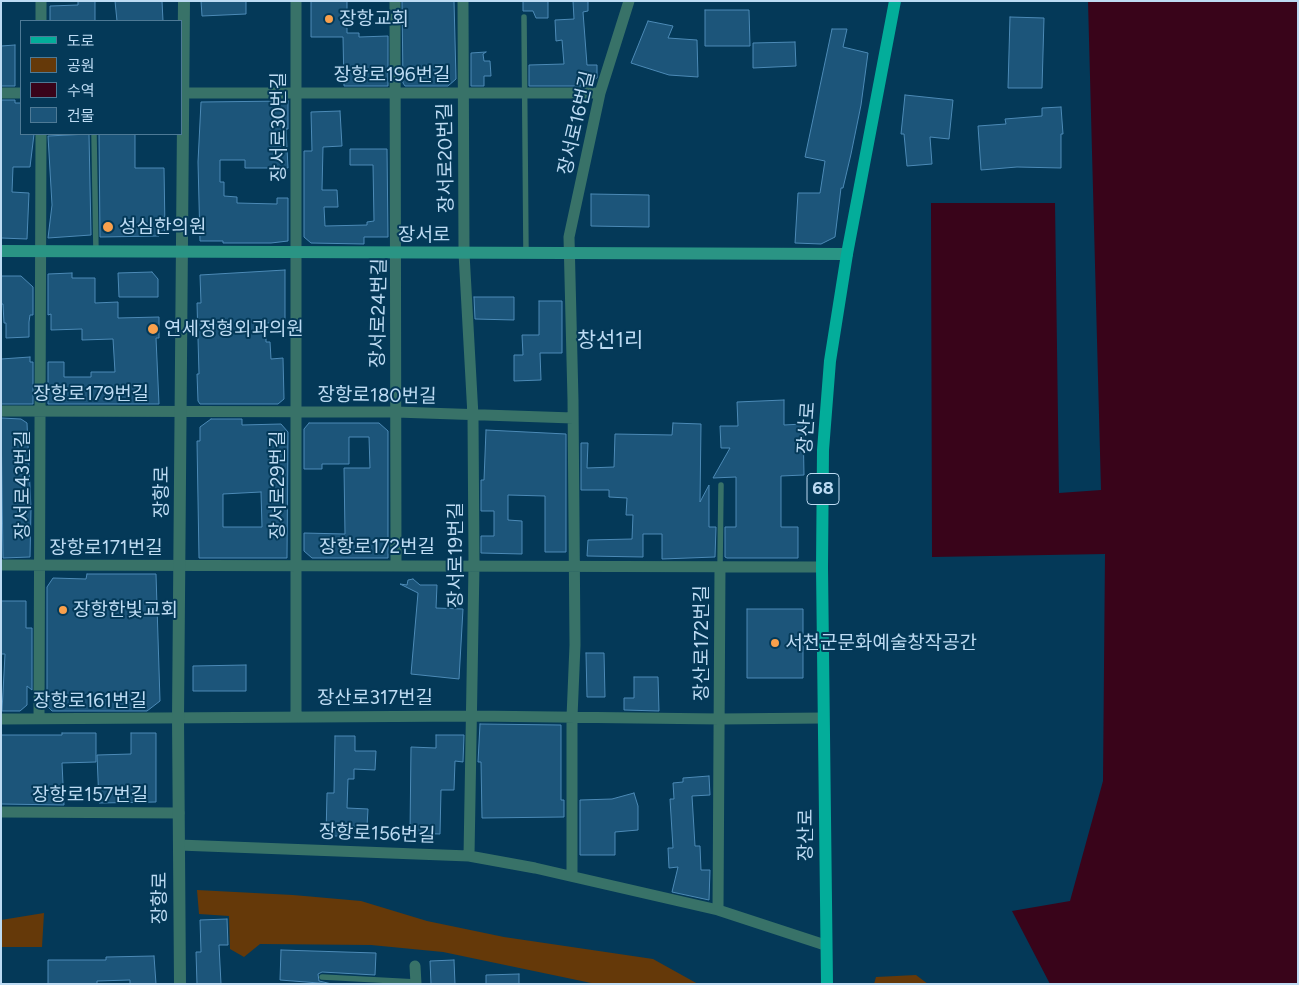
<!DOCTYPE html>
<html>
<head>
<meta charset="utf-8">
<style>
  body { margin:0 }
  #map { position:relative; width:1299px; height:985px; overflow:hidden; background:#043958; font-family:Figtree,"Noto Sans KR",sans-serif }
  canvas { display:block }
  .frame { position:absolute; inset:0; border:2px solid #bddbf3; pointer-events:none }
  .legend { position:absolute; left:20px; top:20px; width:162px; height:115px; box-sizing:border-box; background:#043958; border:1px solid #4e7a96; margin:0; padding:6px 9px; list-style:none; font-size:15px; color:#bddbf3 }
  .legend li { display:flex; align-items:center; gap:10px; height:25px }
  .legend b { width:25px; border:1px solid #4e7a96 }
</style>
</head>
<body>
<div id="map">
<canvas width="1299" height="985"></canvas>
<div class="frame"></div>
<ul class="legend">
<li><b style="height:6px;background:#03ad9a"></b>도로</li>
<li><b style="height:14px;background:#653909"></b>공원</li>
<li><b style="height:14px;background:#39041a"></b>수역</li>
<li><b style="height:14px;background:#1c557a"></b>건물</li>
</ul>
</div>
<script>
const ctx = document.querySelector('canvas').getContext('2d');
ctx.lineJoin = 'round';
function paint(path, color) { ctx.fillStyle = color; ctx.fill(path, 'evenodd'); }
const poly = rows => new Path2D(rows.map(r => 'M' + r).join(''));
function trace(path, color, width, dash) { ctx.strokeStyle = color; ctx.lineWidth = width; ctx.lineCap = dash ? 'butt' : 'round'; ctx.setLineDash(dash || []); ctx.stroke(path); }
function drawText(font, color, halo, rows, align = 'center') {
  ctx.font = font + ' Figtree,"Noto Sans KR",sans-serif'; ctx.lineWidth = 4; ctx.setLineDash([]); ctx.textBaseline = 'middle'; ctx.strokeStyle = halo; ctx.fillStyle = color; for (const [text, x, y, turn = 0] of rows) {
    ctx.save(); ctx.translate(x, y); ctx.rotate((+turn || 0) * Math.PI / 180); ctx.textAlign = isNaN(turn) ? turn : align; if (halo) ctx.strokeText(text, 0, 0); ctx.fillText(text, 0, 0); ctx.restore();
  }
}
paint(poly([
  [197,890,293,895,361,901,427,921,504,937,653,959,698,984,596,984,443,952,371,945,260,944,244,957,230,949,229,916,199,914],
  [44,913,42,947,1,947,1,920],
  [916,975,928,984,874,984,876,977]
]), '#653909');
paint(poly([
  [1088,1,1298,1,1298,984,1050,984,1012,911,1070,901,1103,781,1105,554,932,557,931,203,1055,203,1059,493,1101,490]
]), '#39041a');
const building = poly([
  [78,1,95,1,95,21,50,21,50,6,78,5,78,1],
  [115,1,162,1,163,21,117,21,115,1],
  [201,1,246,1,246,14,202,16,201,1],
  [311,1,347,1,347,33,359,33,359,37,388,36,388,86,344,86,343,37,311,37,311,1],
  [402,1,454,1,456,79,448,86,405,86,403,83,402,1],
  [523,1,548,1,548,18,536,18,533,11,523,11,523,1],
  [573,1,588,1,588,11,583,12,587,65,597,65,597,78,589,86,529,86,529,65,564,64,562,40,556,41,555,20,574,19,573,1],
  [705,10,749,10,750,46,705,46,705,10],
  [1010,17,1044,18,1042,88,1008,88,1010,17],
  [648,21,673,26,668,38,697,40,698,77,669,75,631,63,648,21],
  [832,29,847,29,843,47,868,53,861,105,851,154,843,188,841,188,835,237,821,244,795,243,798,193,820,193,825,161,805,157,832,29],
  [795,42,796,66,753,68,753,43,795,42],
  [15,45,15,86,1,86,1,46,15,45],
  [486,52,483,54,484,61,490,61,491,76,484,76,484,86,471,86,471,53,486,52],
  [905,95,953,100,949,139,930,137,932,164,907,166,904,134,901,134,905,95],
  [1,100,15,100,15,103,21,103,21,134,34,134,30,167,13,167,12,192,29,193,27,239,1,238,1,100],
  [288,101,288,129,286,129,288,168,245,168,245,160,220,160,220,182,224,182,224,196,237,197,237,203,277,204,277,198,288,198,288,241,271,243,223,243,223,241,200,241,198,162,201,102,288,101],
  [1061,107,1063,134,1061,134,1061,168,1017,167,981,170,978,126,1006,124,1005,119,1042,116,1042,108,1061,107],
  [340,111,342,146,323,147,322,190,337,190,338,207,324,207,325,226,367,225,367,222,374,221,373,165,350,165,350,149,387,149,388,237,364,237,364,244,311,243,304,237,304,151,312,151,311,112,340,111],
  [89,134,91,235,48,238,52,205,48,136,89,134],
  [99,134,135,134,135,168,164,168,165,230,159,236,100,237,99,134],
  [591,194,649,195,649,227,591,226,591,194],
  [285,270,285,322,266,323,266,342,270,342,271,359,283,358,284,399,278,404,200,404,198,401,197,374,199,374,197,303,201,303,200,275,285,270],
  [152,272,158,279,158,297,119,297,118,273,152,272],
  [72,273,72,278,95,278,95,303,118,302,118,318,159,317,159,338,156,338,159,404,48,404,48,362,64,362,64,377,91,377,91,372,115,372,113,339,82,340,82,329,51,330,51,314,48,315,48,274,72,273],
  [1,276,21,276,33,287,33,315,30,315,29,322,29,337,6,338,6,323,4,323,3,304,1,304,1,276],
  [474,297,514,297,514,320,475,319,474,297],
  [539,301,562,301,562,353,540,353,541,380,514,381,514,355,523,355,522,335,539,335,539,301],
  [30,357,30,362,33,362,33,404,1,404,1,359,30,357],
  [784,400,784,425,803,424,804,475,781,476,781,527,798,527,798,558,727,558,725,557,725,527,736,527,736,477,713,478,730,448,721,448,720,426,738,426,737,402,784,400],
  [1,418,21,419,27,423,31,509,30,557,3,558,1,418],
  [211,419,242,419,242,425,281,424,288,432,287,558,199,558,197,441,200,441,200,427,211,419],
  [261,492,262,527,223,527,223,494,261,492],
  [309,423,379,423,388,431,388,558,312,558,304,551,304,533,345,534,344,468,370,468,369,437,349,437,349,464,322,464,322,469,304,469,304,429,309,423],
  [673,423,701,424,700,502,709,485,709,527,716,527,715,557,662,559,662,534,643,534,643,557,587,556,588,540,632,539,633,515,626,515,627,498,609,497,609,490,581,490,581,443,588,443,587,468,614,467,615,434,672,435,673,423],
  [486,430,566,434,566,552,545,552,545,496,508,495,508,520,522,521,522,554,481,553,481,536,494,536,494,511,481,511,481,480,484,480,486,430],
  [87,574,156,574,160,701,147,711,52,711,47,706,47,587,53,578,86,579,87,574],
  [413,579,420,585,437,585,436,608,463,609,459,679,411,674,418,593,400,584,407,585,408,580,413,579],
  [1,601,26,601,26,628,32,628,32,690,27,686,27,705,20,711,2,711,5,654,1,654,1,601],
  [747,609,803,609,803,678,747,678,747,609],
  [586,653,604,653,605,697,587,697,586,653],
  [246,665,246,691,193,691,193,666,246,665],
  [634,677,658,677,659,711,624,710,624,698,634,698,634,677],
  [480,724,561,725,561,800,564,800,564,817,482,818,481,762,478,762,480,724],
  [62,733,96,733,96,762,62,763,64,805,1,804,1,735,62,735,62,733],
  [131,733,156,733,156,802,99,803,97,755,131,754,131,733],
  [436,735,464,735,463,762,455,761,454,790,441,790,440,834,410,833,411,747,436,748,436,735],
  [335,736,355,736,355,751,376,751,375,770,354,769,354,779,348,779,347,808,368,809,367,827,346,826,346,836,326,836,327,793,334,793,335,736],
  [709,776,710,795,692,796,695,846,700,846,701,870,710,870,709,900,672,892,678,867,669,868,668,848,673,848,670,799,674,799,673,783,683,782,683,778,709,776],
  [634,793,638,806,638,830,615,832,615,855,580,855,580,800,612,799,634,793],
  [227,919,228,945,219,945,221,984,197,984,196,952,201,952,200,920,227,919],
  [281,950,376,953,375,975,322,972,318,974,319,981,332,984,280,980,281,950],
  [154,956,156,984,130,984,130,980,97,981,97,984,48,984,48,960,106,960,106,957,154,956],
  [454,960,455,984,431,984,430,961,454,960],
  [519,974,519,984,486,984,486,975,519,974]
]);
paint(building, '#1c557a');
trace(building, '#4c8ab6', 1);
trace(poly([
  [524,17,526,254],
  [94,134,96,252],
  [720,567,721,485],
  [322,977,416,982]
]), '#387268', 5.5);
trace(poly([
  [41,1,41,21],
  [395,1,396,565],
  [463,1,464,253,473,416,474,565,469,856],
  [1,93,21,93],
  [181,93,600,93],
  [1,411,396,412,573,418],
  [1,565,822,567],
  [296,716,296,1],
  [39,718,41,134],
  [1,719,473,716,720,719,823,718],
  [1,812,179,813],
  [179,845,469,856,535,868,718,910,825,945],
  [572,876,572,717,575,645,573,400,569,237,600,93,629,1],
  [718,910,720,567],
  [415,966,416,984]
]), '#387268', 11);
trace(poly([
  [180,984,178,718,184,1]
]), '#387268', 12);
trace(poly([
  [1,251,847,254]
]), '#2a9484', 12);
trace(poly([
  [827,984,822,567,823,450,830,361,847,254,895,1]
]), '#03ad9a', 12);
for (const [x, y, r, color] of [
  [329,19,5,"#f9a04c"],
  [108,227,6,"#f9a04c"],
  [153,329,6,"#f9a04c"],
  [63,610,5,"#f9a04c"],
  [775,643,5,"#f9a04c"]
]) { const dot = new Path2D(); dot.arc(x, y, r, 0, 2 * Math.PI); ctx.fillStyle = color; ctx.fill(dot); trace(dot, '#043958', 2); }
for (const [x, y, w] of [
  [823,489,32]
]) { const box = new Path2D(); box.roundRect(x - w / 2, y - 15.5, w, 31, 4); ctx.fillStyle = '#043958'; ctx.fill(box); trace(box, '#bddbf3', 1); }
drawText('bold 18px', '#bddbf3', null, [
  ["68",823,489]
]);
drawText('19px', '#bddbf3', '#043958', [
  ["장항교회",339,19],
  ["성심한의원",119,227],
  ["연세정형외과의원",164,329],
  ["장항한빛교회",73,610],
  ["서천군문화예술창작공간",785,643]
], 'left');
drawText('19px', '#bddbf3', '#043958', [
  ["장항로196번길",392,75],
  ["장서로16번길",577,123,-77],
  ["장서로30번길",279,127,-90],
  ["장서로20번길",446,158,-91],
  ["장서로",424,235],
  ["장서로24번길",379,313,-89],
  ["장항로179번길",91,394],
  ["장항로180번길",377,396,1],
  ["장산로",807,428,-86],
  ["장서로43번길",23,485,-90],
  ["장서로29번길",278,485,-90],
  ["장항로",162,492,-90],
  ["장항로172번길",377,547],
  ["장항로171번길",106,548],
  ["장서로19번길",456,555,-90],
  ["장산로172번길",702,643,-90],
  ["장산로317번길",375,698],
  ["장항로161번길",90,701],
  ["장항로157번길",90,795],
  ["장항로156번길",377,834,2],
  ["장산로",806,835,-90],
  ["장항로",160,898,-90]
]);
drawText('21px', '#bddbf3', '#043958', [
  ["창선1리",610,341]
]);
</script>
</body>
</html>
